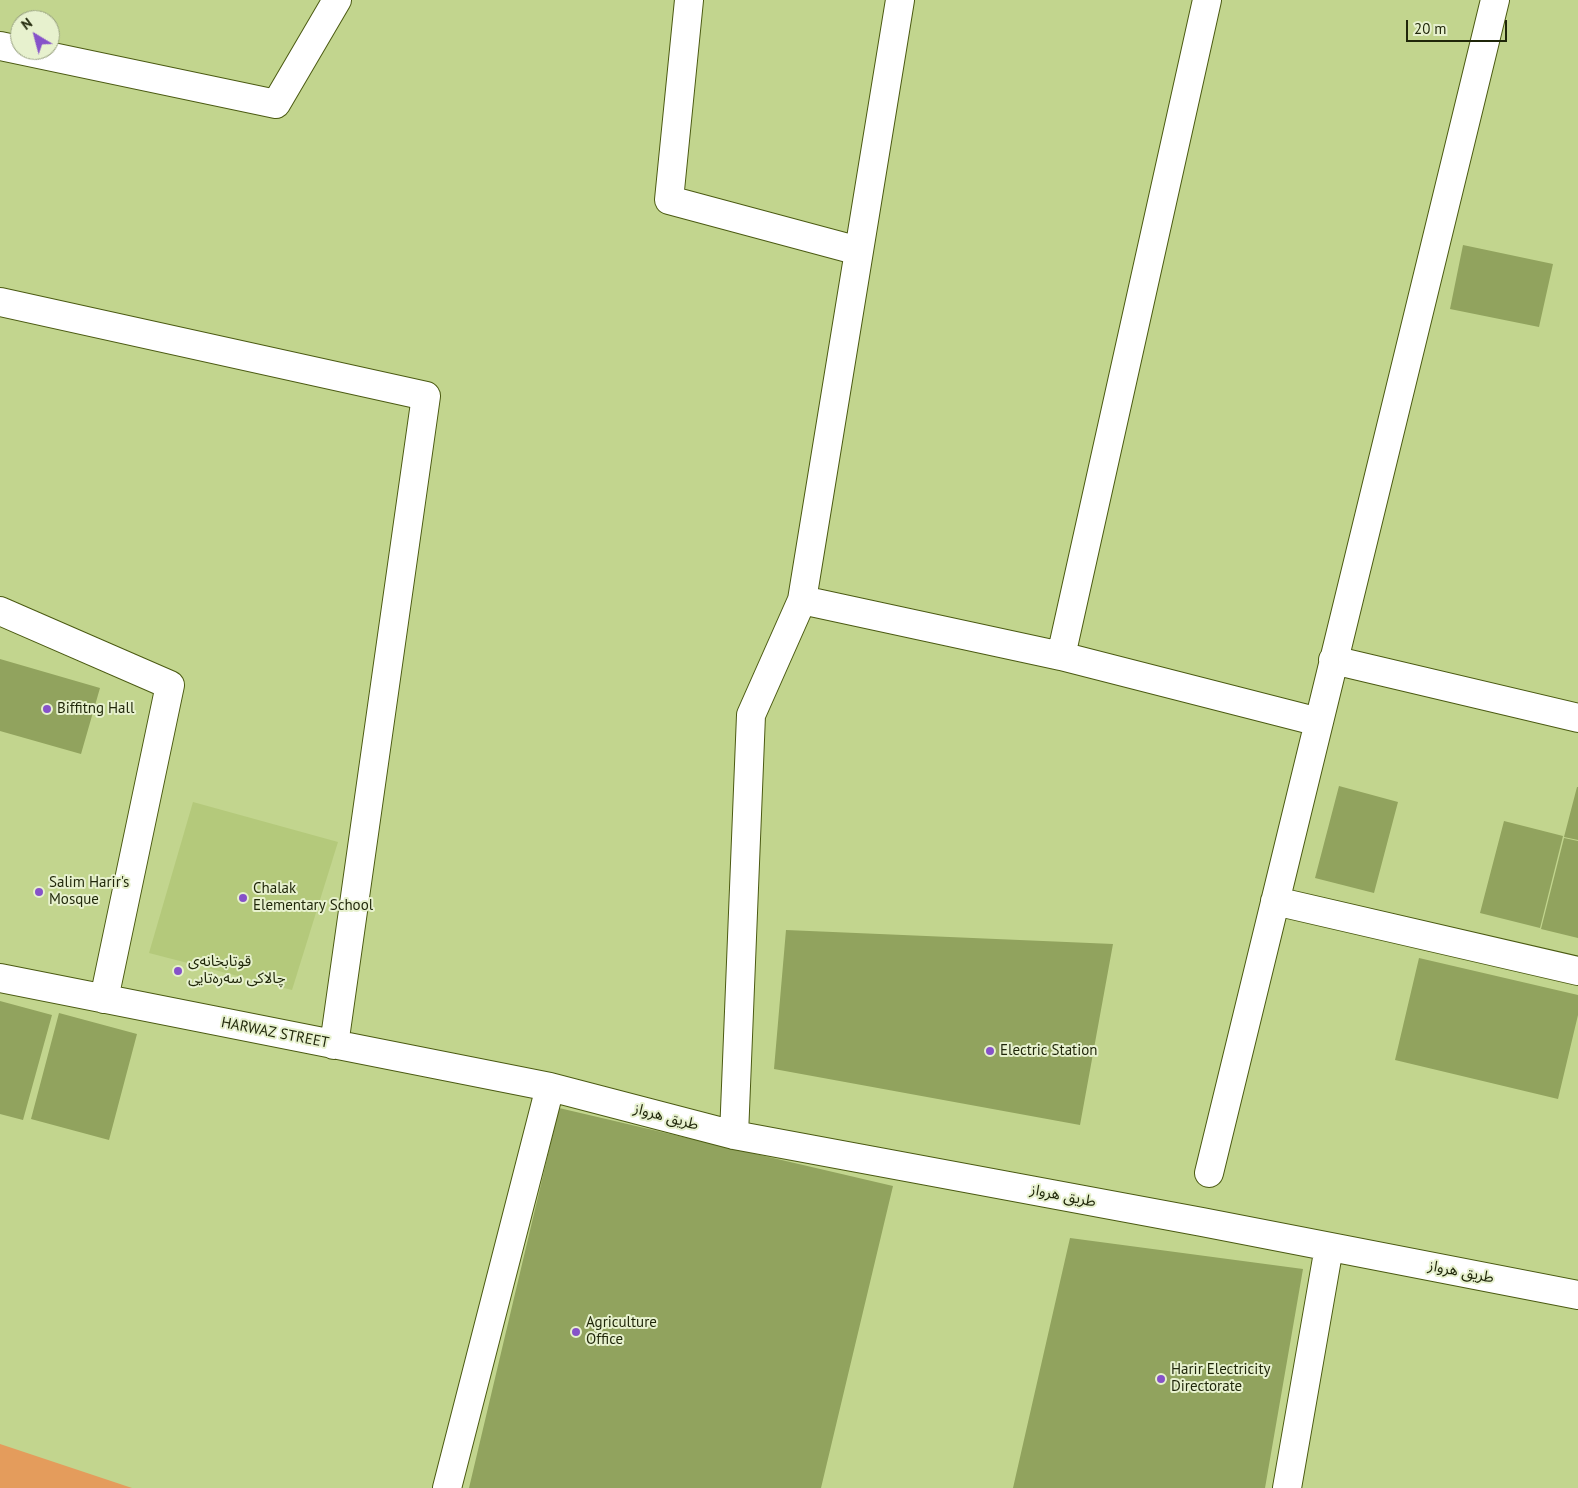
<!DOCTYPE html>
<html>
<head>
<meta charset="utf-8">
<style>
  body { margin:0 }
  #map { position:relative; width:1578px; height:1488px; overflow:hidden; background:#c2d58e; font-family:"PT Sans",sans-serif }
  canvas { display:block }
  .north { position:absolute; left:10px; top:10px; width:50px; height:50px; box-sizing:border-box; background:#e7f1ce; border:1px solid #97a07f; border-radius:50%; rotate:323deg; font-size:14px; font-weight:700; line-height:20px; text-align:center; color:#1f2609 }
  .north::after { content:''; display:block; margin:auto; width:18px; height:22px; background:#8652c9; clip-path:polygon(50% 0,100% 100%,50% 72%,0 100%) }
  .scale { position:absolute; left:1406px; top:20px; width:101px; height:22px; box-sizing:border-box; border:2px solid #1f2609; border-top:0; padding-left:6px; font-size:15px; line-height:18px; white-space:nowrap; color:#1f2609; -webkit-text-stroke:4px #e7f1ce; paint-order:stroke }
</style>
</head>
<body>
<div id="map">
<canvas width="1578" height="1488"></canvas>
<div class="north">N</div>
<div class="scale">20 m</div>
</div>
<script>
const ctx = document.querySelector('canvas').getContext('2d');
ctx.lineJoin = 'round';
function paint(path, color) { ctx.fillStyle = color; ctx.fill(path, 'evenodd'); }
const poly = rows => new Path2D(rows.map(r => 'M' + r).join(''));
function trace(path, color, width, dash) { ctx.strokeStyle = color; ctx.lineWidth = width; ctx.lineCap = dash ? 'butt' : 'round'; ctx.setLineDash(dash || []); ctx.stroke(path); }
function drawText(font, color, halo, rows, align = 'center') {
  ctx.font = font + ' "PT Sans","Noto Sans Arabic",sans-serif'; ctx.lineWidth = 4; ctx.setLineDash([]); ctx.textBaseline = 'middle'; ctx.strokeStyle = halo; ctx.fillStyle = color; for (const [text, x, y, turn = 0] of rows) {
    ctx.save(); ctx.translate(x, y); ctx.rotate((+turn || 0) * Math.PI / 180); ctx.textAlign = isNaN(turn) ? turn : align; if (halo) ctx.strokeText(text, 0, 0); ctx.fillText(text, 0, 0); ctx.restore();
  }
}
paint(poly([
  [193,802,338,842,292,990,149,953]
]), '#b4c97b');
paint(poly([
  [0,1444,132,1488,0,1488]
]), '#e49c5c');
paint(poly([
  [1463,245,1553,264,1539,327,1450,309],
  [0,659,100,688,81,754,0,731],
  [1339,786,1398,802,1374,893,1315,878],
  [1577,787,1578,787,1578,840,1564,837],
  [1504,821,1563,836,1540,928,1480,913],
  [1564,838,1578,841,1578,938,1541,929],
  [786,930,1113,944,1080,1125,774,1069],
  [1419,958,1578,995,1578,1015,1558,1099,1395,1060],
  [0,1001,52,1015,23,1120,0,1114],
  [59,1013,137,1034,109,1140,31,1119],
  [559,1108,893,1186,821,1488,469,1488],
  [1070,1238,1303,1269,1265,1488,1013,1488]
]), '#91a35e');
const street = poly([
  [689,0,669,200,859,251],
  [0,46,276,104,337,0],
  [0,302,426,396,334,1045],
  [802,600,1061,656,1319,722],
  [0,611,170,685,104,999],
  [1061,656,1207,0],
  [1333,660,1578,718],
  [1275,901,1578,971],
  [0,978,550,1087,734,1135,1202,1222,1578,1295],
  [734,1135,751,715,802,600,900,0],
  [1209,1173,1495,0],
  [447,1488,550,1087],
  [1287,1488,1329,1247]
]);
trace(street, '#4b5a12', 30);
trace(street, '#fff', 28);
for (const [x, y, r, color] of [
  [47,709,5,"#8652c9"],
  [39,892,5,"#8652c9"],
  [243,898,5,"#8652c9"],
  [178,971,5,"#8652c9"],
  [990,1051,5,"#8652c9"],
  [576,1332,5,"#8652c9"],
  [1161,1379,5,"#8652c9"]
]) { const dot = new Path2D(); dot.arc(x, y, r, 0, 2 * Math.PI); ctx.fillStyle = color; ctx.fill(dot); trace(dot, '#e7f1ce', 2); }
drawText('15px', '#1f2609', '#e7f1ce', [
  ["Biffitng Hall",57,709],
  ["Salim Harir's",49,883],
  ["Mosque",49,900],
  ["Chalak",253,889],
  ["Elementary School",253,906],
  ["قوتابخانەی",188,962],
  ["چالاکی سەرەتایی",188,979],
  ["Electric Station",1000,1051],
  ["Agriculture",586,1323],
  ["Office",586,1340],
  ["Harir Electricity",1171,1370],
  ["Directorate",1171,1387]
], 'left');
drawText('15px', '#1f2609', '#e7f1ce', [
  ["HARWAZ STREET",275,1033,11],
  ["طريق هرواز",666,1117,15],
  ["طريق هرواز",1063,1196,11],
  ["طريق هرواز",1461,1272,11]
]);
</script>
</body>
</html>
